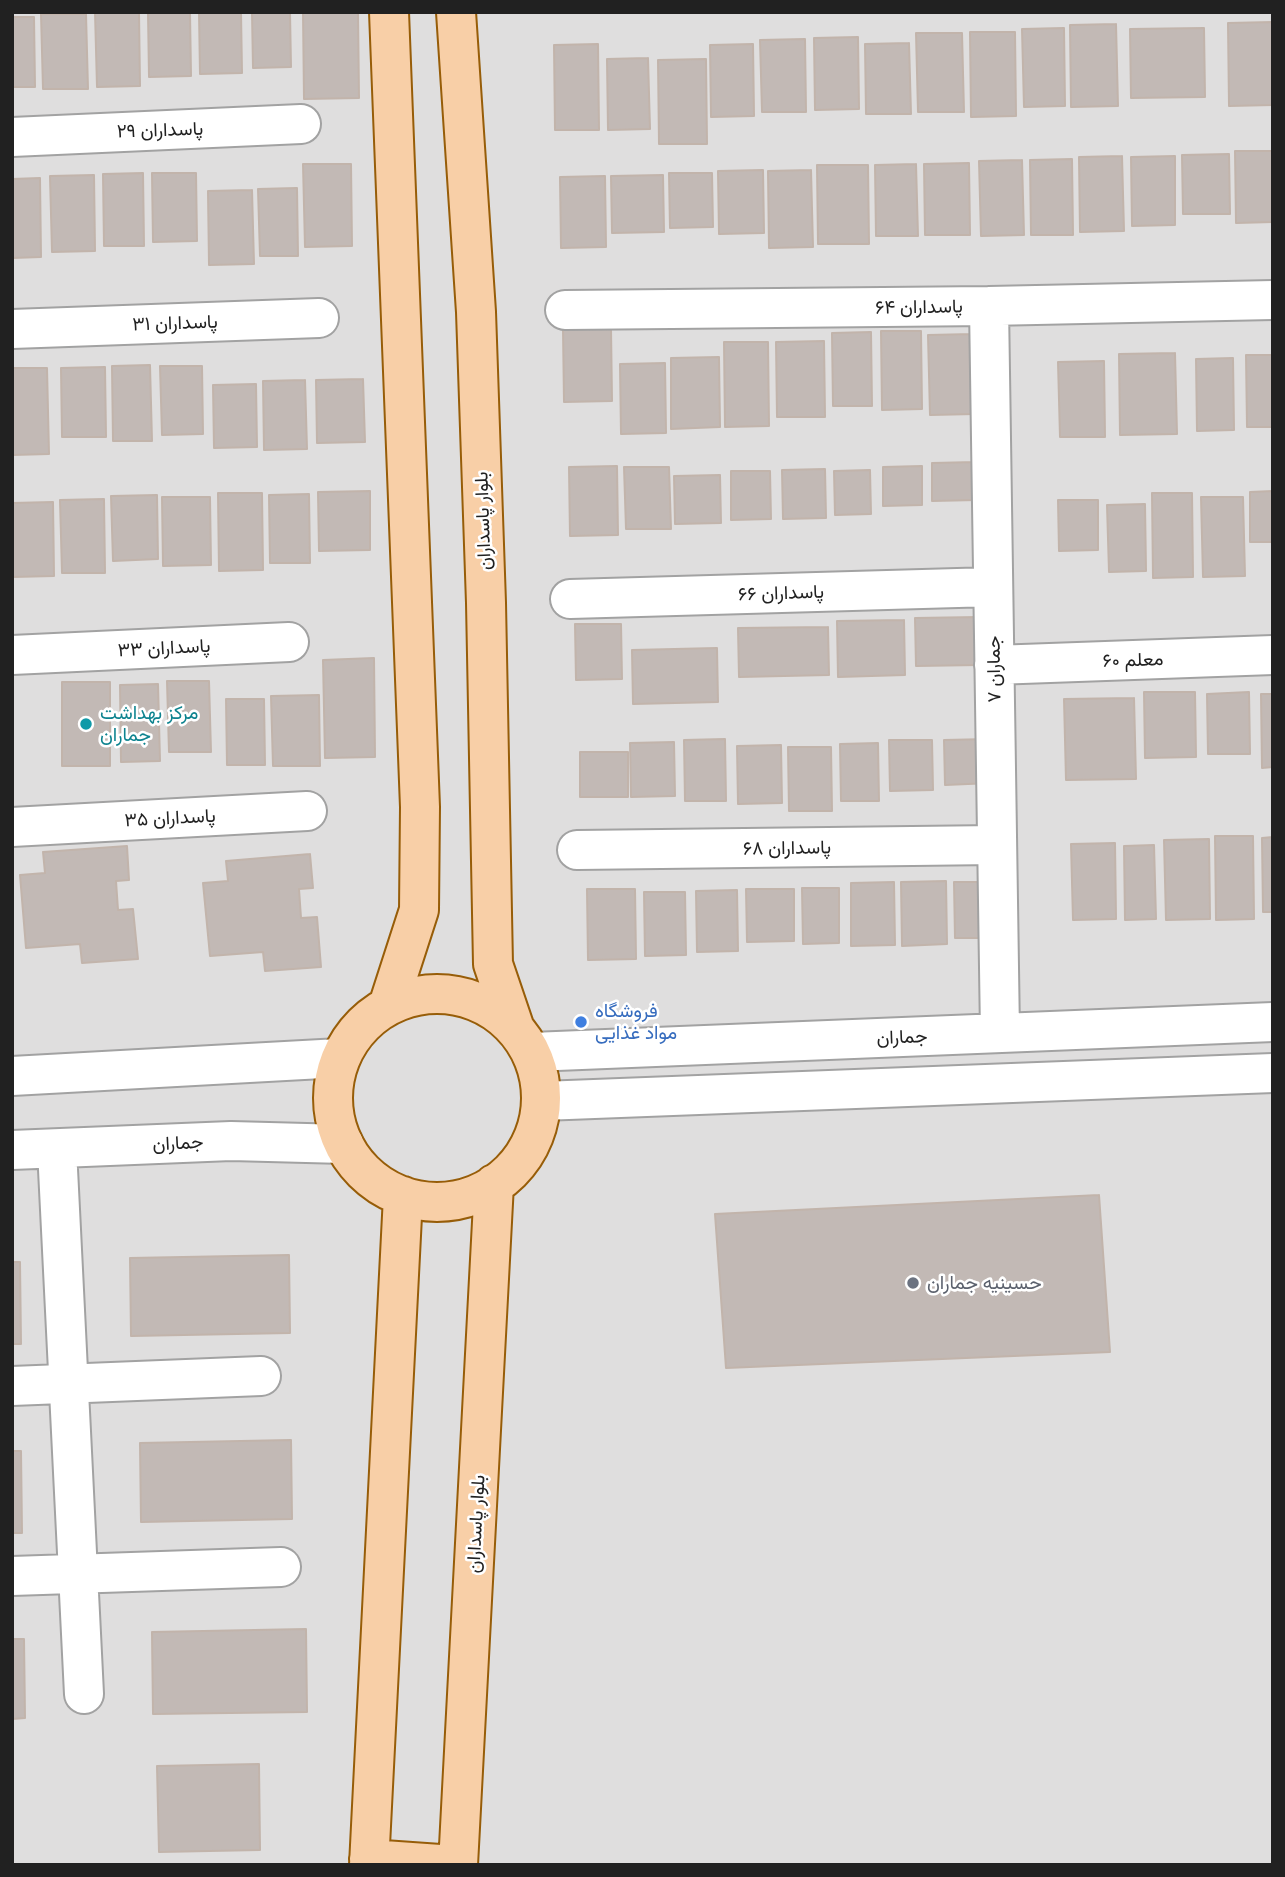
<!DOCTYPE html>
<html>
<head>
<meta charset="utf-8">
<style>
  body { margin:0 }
  #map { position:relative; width:1285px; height:1877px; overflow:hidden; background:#f1eee8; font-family:"Golos Text",sans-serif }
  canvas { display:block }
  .frame { position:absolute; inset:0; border:14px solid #212121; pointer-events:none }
</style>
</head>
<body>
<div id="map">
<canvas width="1285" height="1877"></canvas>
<div class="frame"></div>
</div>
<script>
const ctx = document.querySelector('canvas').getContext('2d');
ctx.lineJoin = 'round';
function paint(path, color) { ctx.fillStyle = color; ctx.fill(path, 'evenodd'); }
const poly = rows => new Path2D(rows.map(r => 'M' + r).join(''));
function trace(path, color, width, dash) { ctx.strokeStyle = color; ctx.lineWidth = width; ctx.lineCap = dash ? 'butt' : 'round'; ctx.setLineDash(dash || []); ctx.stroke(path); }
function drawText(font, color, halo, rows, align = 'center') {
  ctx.font = font + ' "Golos Text",Vazirmatn,sans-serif'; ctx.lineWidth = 5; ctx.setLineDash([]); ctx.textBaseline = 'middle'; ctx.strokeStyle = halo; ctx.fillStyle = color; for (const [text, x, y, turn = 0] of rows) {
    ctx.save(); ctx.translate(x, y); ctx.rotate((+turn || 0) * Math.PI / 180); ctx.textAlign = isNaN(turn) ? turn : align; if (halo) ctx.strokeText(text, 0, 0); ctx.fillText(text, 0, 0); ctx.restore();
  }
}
paint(poly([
  [12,12,1273,12,1273,1865,12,1865]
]), '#dfdede');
const building = poly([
  [95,12,139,12,140,86,97,87,95,12],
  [148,12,190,12,191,76,149,77,148,12],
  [199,12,241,12,242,73,200,74,199,12],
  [252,12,290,12,291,67,253,68,252,12],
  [303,12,358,12,359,98,304,99,303,12],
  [41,14,86,14,88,89,43,89,41,14],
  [12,17,34,17,35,87,12,87,12,17],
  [1273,22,1273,105,1229,106,1228,23,1273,22],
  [1116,24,1118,106,1071,107,1070,25,1116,24],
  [1064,28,1065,106,1024,107,1022,29,1064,28],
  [1204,28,1205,97,1131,98,1130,29,1204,28],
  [970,32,1015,32,1016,116,971,117,970,32],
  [916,33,962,33,964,112,918,112,916,33],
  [858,37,859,109,815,110,814,38,858,37],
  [805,39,806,112,762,112,760,40,805,39],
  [909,43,911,114,866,114,865,44,909,43],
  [598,44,599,130,555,130,554,45,598,44],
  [753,44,754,116,711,117,710,45,753,44],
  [648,58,650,129,608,130,607,59,648,58],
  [706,59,707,144,659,144,658,60,706,59],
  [1235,151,1273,151,1273,222,1236,223,1235,151],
  [1229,154,1230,214,1183,214,1182,155,1229,154],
  [1122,156,1124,231,1080,232,1079,157,1122,156],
  [1175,156,1175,225,1132,226,1131,157,1175,156],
  [1072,159,1073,235,1031,235,1030,160,1072,159],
  [1022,160,1024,235,981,236,979,161,1022,160],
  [969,163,970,235,925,235,924,164,969,163],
  [303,164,351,164,352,246,305,247,303,164],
  [916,164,918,236,876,236,875,165,916,164],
  [817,165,868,165,869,244,818,244,817,165],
  [763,170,764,233,719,234,718,171,763,170],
  [811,170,813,247,769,248,768,171,811,170],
  [143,173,144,246,104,246,103,174,143,173],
  [152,173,196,173,197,241,153,242,152,173],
  [669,173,712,173,713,227,670,228,669,173],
  [94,175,95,251,52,252,50,176,94,175],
  [663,175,664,232,612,233,611,176,663,175],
  [605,176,606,247,561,248,560,177,605,176],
  [40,178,41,257,12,258,12,179,40,178],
  [297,188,298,256,260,256,258,189,297,188],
  [252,190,254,264,209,265,208,191,252,190],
  [611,328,612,401,564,402,563,329,611,328],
  [881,331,921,331,922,409,882,410,881,331],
  [871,332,872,406,833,406,832,333,871,332],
  [973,334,975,414,930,415,928,335,973,334],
  [824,341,825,417,777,417,776,342,824,341],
  [724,342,768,342,769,426,725,427,724,342],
  [1175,353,1177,434,1120,435,1119,354,1175,353],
  [1246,355,1273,355,1273,427,1247,427,1246,355],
  [719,357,720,427,671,429,671,358,719,357],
  [1233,358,1234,430,1197,431,1196,359,1233,358],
  [1104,361,1105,437,1060,437,1058,362,1104,361],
  [665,363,666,433,621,434,620,364,665,363],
  [150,365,152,441,113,441,112,366,150,365],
  [160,366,202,366,203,434,162,435,160,366],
  [105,367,106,437,62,437,61,368,105,367],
  [12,368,47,368,49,454,12,455,12,368],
  [363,379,365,442,317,443,316,380,363,379],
  [305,380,307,449,264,450,263,381,305,380],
  [256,384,257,447,214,448,213,385,256,384],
  [976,462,977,500,932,501,932,463,976,462],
  [617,466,618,535,570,536,569,467,617,466],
  [922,466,922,505,883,506,883,467,922,466],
  [624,467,669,467,671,529,626,529,624,467],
  [825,469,826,518,783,519,782,470,825,469],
  [870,470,871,514,835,515,834,471,870,470],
  [731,471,770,471,771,519,731,520,731,471],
  [720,475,721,523,675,524,674,476,720,475],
  [370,491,370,550,319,551,318,492,370,491],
  [1273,491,1273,542,1250,542,1250,492,1273,491],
  [218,493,262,493,263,570,219,571,218,493],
  [1152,493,1192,493,1193,577,1153,578,1152,493],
  [309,494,310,563,270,563,269,495,309,494],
  [157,495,158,559,113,561,111,496,157,495],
  [162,497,210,497,211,565,163,566,162,497],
  [1201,497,1243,497,1245,576,1203,577,1201,497],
  [104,499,105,573,62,573,60,500,104,499],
  [1058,500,1098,500,1098,550,1059,551,1058,500],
  [53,502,54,576,12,577,12,503,53,502],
  [1145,504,1146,571,1109,572,1107,505,1145,504],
  [979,617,979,665,916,666,915,618,979,617],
  [904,620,905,675,838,677,837,621,904,620],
  [575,624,621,624,622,679,576,680,575,624],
  [828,627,829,675,739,677,738,628,828,627],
  [717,648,718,702,633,704,632,650,717,648],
  [374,658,375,757,325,758,323,660,374,658],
  [167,681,209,681,211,752,169,752,167,681],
  [62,682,110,682,110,766,62,766,62,682],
  [158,684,160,761,121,762,120,685,158,684],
  [1144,692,1195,692,1196,757,1145,758,1144,692],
  [1249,692,1250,754,1208,754,1207,694,1249,692],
  [1261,694,1273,694,1273,767,1262,768,1261,694],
  [319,695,320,766,273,766,271,696,319,695],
  [1134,698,1136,779,1066,780,1064,699,1134,698],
  [226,699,264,699,265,765,227,765,226,699],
  [725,739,726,801,685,801,684,740,725,739],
  [990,739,991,783,945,785,944,740,990,739],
  [889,740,932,740,933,790,890,791,889,740],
  [674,742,675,796,631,797,630,743,674,742],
  [878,743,879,801,841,801,840,744,878,743],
  [781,745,782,803,738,804,737,746,781,745],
  [788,747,831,747,832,811,789,811,788,747],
  [580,752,628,752,628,797,580,797,580,752],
  [1215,836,1253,836,1254,919,1216,920,1215,836],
  [1273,837,1273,912,1263,912,1262,838,1273,837],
  [1209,839,1210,919,1166,920,1164,840,1209,839],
  [1115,843,1116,919,1073,920,1071,844,1115,843],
  [1154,845,1156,919,1125,920,1124,846,1154,845],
  [127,846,129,880,116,881,118,910,133,909,138,959,82,963,80,944,26,948,20,875,45,873,43,852,127,846],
  [310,854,313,888,299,889,301,918,317,917,321,967,265,971,263,952,210,956,203,883,228,881,226,861,310,854],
  [946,881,947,944,902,946,901,882,946,881],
  [894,882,895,945,851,946,851,883,894,882],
  [954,882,991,882,992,938,955,938,954,882],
  [802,888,839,888,839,943,803,944,802,888],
  [587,889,635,889,636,959,588,960,587,889],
  [746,889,794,889,794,941,747,942,746,889],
  [737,890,738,951,697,952,696,891,737,890],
  [644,892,685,892,686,955,645,956,644,892],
  [1099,1195,1110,1352,726,1368,715,1214,1099,1195],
  [289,1255,290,1333,131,1336,130,1258,289,1255],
  [12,1262,20,1262,21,1344,12,1344,12,1262],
  [291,1440,292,1519,141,1522,140,1443,291,1440],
  [12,1451,21,1451,22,1533,12,1533,12,1451],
  [306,1629,307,1712,153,1714,152,1632,306,1629],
  [12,1639,24,1639,25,1718,12,1719,12,1639],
  [259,1764,260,1850,159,1852,157,1766,259,1764]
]);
paint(building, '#c2b9b5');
trace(building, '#c2b4ab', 2);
const minor = poly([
  [12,137,301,124],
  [989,306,1000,1033],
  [565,310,989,306,1273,300],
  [12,329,319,318],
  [570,599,993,587],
  [12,655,289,642],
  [994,665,1273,655],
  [12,827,307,811],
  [577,850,996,845],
  [532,1052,1273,1022],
  [12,1076,340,1058],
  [542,1101,1273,1073],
  [57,1149,84,1694],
  [12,1150,231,1141,344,1144],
  [12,1386,261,1376],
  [12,1576,281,1567]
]);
const major = poly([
  [456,12,476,312,486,603,493,964,514,1026],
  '333 1098a104 104 0 1 1 208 0a104 104 0 1 1-208 0Z',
  [388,1006,419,910,420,807,389,12],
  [369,1859,454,1865],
  [369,1865,403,1196],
  [458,1865,494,1184]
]);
trace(minor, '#a2a2a2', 42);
trace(major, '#975d08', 42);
trace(minor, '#fff', 38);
trace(major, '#f8cfa7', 38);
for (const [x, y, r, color] of [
  [86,724,7,"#0f9aa8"],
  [581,1022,7,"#3f7fe0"],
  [913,1283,7,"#6b7280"]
]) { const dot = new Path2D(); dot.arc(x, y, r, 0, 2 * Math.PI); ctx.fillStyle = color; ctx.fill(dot); trace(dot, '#fff', 2.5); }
drawText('19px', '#212121', '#fff', [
  ["پاسداران ۲۹",160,130,-2],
  ["پاسداران ۶۴",919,307,-1],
  ["پاسداران ۳۱",175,323,-2],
  ["بلوار پاسداران",483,521,-92],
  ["پاسداران ۶۶",781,593,-2],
  ["پاسداران ۳۳",164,648,-3],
  ["معلم ۶۰",1133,660,-2],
  ["جماران ۷",994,669,-91],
  ["پاسداران ۳۵",170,818,-3],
  ["پاسداران ۶۸",787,848,-1],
  ["جماران",902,1037,-2],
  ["جماران",178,1143,-3],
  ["بلوار پاسداران",476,1524,-87]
]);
drawText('19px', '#0d838f', '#fff', [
  ["مرکز بهداشت",100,713],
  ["جماران",100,735]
], 'left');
drawText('19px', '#366cbe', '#fff', [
  ["فروشگاه",595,1011],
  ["مواد غذایی",595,1033]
], 'left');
drawText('19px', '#5b616d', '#fff', [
  ["حسینیه جماران",927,1283]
], 'left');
</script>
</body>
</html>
